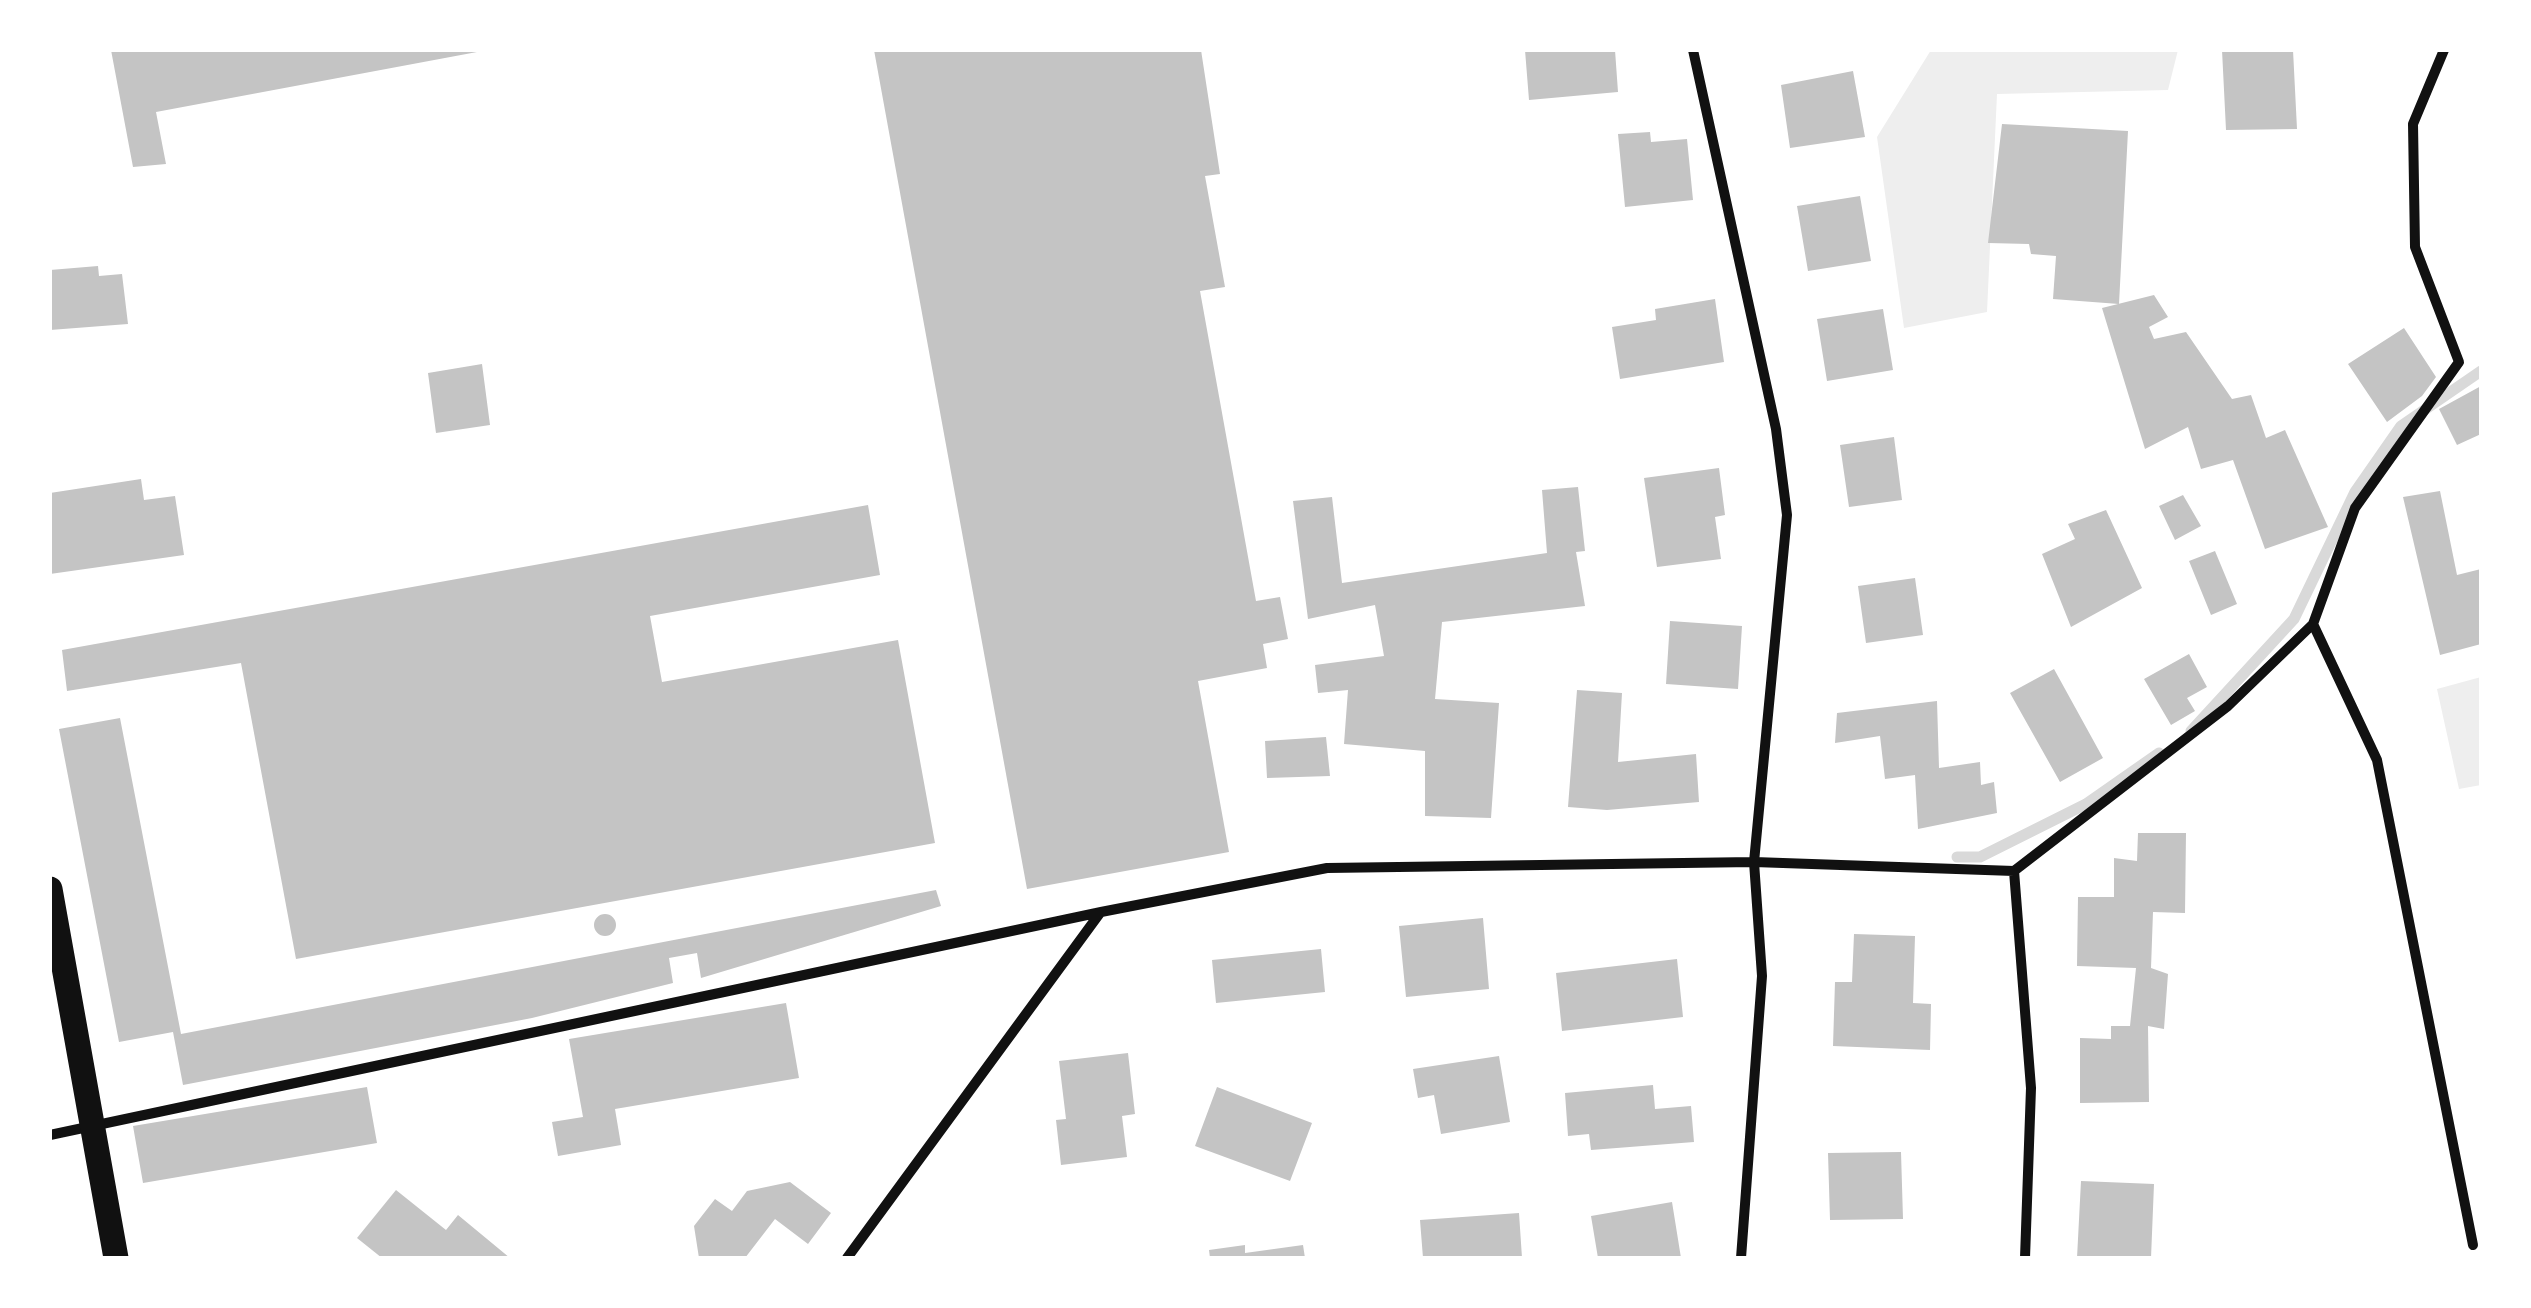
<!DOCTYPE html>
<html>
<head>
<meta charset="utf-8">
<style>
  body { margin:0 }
  #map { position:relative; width:2531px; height:1308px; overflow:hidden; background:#fff; font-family:Helvetica,sans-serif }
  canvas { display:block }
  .frame { position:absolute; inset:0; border:52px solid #fff; pointer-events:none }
</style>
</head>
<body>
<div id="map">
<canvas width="2531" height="1308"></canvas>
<div class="frame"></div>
</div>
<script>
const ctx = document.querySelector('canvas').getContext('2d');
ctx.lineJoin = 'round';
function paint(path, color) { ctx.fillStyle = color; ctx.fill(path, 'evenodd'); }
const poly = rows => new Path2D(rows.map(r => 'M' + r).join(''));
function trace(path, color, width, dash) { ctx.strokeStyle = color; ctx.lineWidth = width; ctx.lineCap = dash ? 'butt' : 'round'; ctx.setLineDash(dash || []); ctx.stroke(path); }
paint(poly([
  [1931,50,2178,50,2168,90,1997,94,1987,312,1904,328,1877,137],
  [2481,677,2481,785,2459,789,2437,689]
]), '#eee');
trace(poly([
  [2191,731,2294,619,2355,492,2401,426,2481,371],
  [1957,857,1980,857,2086,804,2159,753]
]), '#d9d9d9', 11);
paint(poly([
  [111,50,477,50,477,52,156,112,166,164,133,167],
  [874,50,1201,50,1220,174,1205,176,1225,287,1200,291,1256,601,1280,597,1288,639,1263,644,1267,668,1198,681,1229,852,1027,889],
  [1525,50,1615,50,1618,92,1529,100],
  [2222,50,2293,50,2297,129,2226,130],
  [1853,71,1865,137,1790,148,1781,85],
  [2002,124,2128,131,2119,304,2053,299,2056,256,2031,254,2029,244,1988,243],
  [1650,132,1651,142,1687,139,1693,200,1625,207,1618,134],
  [1860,196,1871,261,1808,271,1797,206],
  [98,266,99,276,122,274,128,324,50,330,50,270],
  [2154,295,2168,317,2149,327,2154,339,2186,332,2232,399,2251,395,2266,438,2285,430,2328,527,2265,549,2233,460,2201,469,2188,427,2145,449,2102,308],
  [1715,299,1724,362,1620,379,1612,327,1656,320,1655,309],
  [1883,309,1893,370,1827,381,1817,319],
  [2404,328,2436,377,2422,396,2387,422,2348,364],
  [482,364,490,425,436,433,428,373],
  [2481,386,2481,434,2457,445,2439,409],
  [1894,437,1902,500,1849,507,1840,445],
  [1719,468,1725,515,1715,517,1721,559,1657,567,1644,478],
  [141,479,144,500,175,496,184,555,50,574,50,493],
  [1578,487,1585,551,1576,552,1585,606,1442,622,1435,699,1499,703,1491,818,1425,816,1425,751,1344,744,1348,690,1318,693,1315,665,1384,656,1375,605,1308,619,1293,501,1332,497,1342,583,1547,553,1542,490],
  [2440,491,2457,575,2481,569,2481,644,2440,655,2403,497],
  [2183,495,2201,526,2175,540,2159,506],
  [868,505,880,575,650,616,662,682,898,640,935,843,296,959,241,663,67,691,62,650],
  [2106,510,2142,588,2071,627,2042,554,2075,539,2068,524],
  [2215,551,2237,604,2211,615,2189,561],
  [1915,578,1923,635,1866,643,1858,586],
  [1670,621,1742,626,1738,689,1666,684],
  [2189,654,2207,687,2187,698,2195,711,2171,725,2144,679],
  [2054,669,2103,758,2060,782,2010,693],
  [1577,690,1622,693,1618,762,1696,754,1699,802,1607,810,1568,807],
  [1937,701,1939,768,1980,762,1981,785,1994,782,1997,813,1918,829,1915,775,1885,779,1880,736,1835,743,1837,713],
  [120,718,181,1034,936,890,941,906,701,978,697,953,669,958,673,983,532,1018,183,1085,173,1032,119,1042,59,729],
  [1326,737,1330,776,1267,778,1265,741],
  [2138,833,2186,833,2185,913,2153,912,2151,968,2168,974,2164,1029,2148,1026,2149,1102,2080,1103,2080,1038,2111,1039,2111,1026,2130,1026,2136,968,2077,966,2078,897,2114,897,2114,858,2137,861],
  '594 925a11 11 0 1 1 22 0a11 11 0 1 1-22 0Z',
  [1483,918,1489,989,1406,997,1399,926],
  [1854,934,1915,936,1913,1003,1931,1004,1930,1050,1833,1046,1835,982,1852,982],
  [1321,949,1325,992,1216,1003,1212,960],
  [1677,959,1683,1017,1562,1031,1556,973],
  [786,1003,799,1078,615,1109,621,1145,558,1156,552,1122,583,1117,569,1039],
  [1128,1053,1135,1114,1122,1116,1127,1157,1061,1165,1056,1120,1066,1119,1059,1061],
  [1499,1056,1510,1122,1441,1134,1434,1095,1418,1098,1413,1069],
  [1653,1085,1655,1109,1691,1106,1694,1142,1591,1150,1589,1134,1568,1136,1565,1093],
  [367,1087,377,1143,143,1183,133,1126],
  [1217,1087,1312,1123,1290,1181,1195,1146],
  [1901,1152,1903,1219,1830,1220,1828,1153],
  [2081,1181,2154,1184,2151,1258,2077,1258],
  [790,1182,831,1213,808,1244,775,1219,745,1258,699,1258,694,1226,715,1199,732,1211,747,1191],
  [396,1190,446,1230,458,1215,510,1258,382,1258,357,1238],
  [1672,1202,1681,1258,1598,1258,1591,1216],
  [1519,1213,1522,1258,1423,1258,1420,1220],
  [1245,1245,1245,1253,1303,1245,1305,1258,1210,1258,1209,1250]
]), '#c4c4c4');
trace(poly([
  [1693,50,1776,429,1787,515,1754,862,1762,976,1741,1258],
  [2313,624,2377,760,2473,1245],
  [2014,871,2031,1088,2025,1258],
  [50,1135,1101,912,1327,868,1754,862,2014,871,2228,706,2313,624,2355,508,2459,362,2415,247,2413,124,2444,50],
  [847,1258,1100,913]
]), '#111', 10);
trace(poly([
  [50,889,116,1258]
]), '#111', 25);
</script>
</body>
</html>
